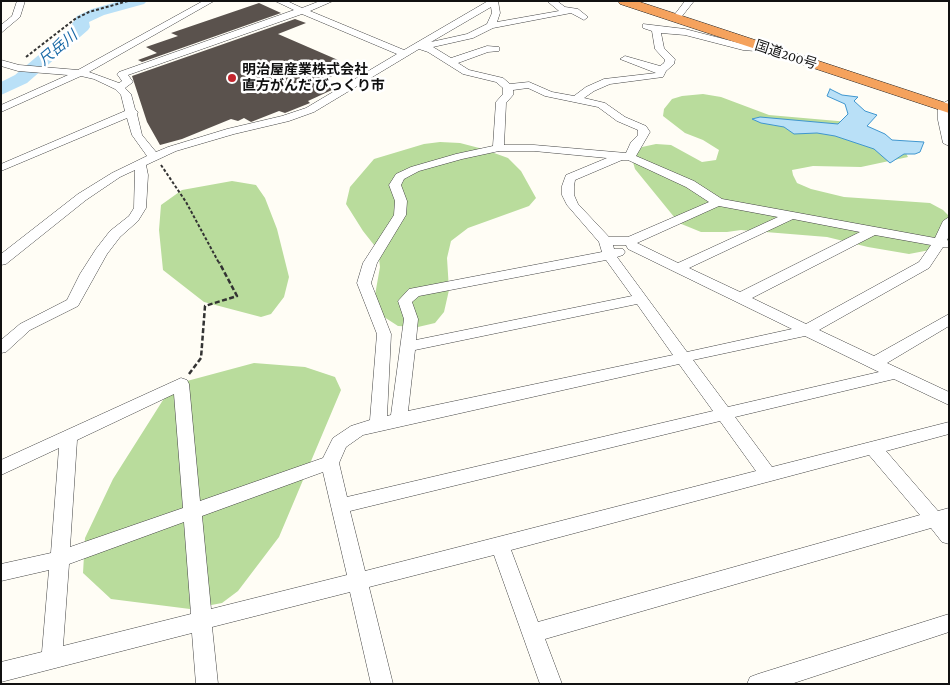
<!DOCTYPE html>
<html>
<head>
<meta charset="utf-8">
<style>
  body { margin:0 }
  #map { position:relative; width:950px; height:685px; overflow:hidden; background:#fffdf5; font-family:"Crimson Pro",serif }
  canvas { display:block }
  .frame { position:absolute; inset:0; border:2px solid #111; pointer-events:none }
</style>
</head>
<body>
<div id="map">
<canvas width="950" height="685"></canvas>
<div class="frame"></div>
</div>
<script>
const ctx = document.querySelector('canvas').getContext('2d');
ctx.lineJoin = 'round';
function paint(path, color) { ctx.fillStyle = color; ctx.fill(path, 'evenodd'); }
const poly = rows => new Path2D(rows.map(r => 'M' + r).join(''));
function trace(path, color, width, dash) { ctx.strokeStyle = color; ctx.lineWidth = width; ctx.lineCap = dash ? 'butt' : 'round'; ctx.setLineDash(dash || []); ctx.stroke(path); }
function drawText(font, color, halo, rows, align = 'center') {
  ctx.font = font + ' "Crimson Pro","Noto Sans JP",serif'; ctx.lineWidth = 5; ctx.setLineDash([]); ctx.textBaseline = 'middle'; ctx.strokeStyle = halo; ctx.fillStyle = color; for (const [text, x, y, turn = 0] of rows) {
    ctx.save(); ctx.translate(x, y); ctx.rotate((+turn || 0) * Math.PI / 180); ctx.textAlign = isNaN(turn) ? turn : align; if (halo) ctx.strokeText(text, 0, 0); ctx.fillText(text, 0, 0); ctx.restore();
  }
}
paint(poly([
  [703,94,721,97,769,115,849,122,879,133,895,142,903,148,908,157,861,167,813,166,792,170,793,175,797,183,811,189,844,197,930,203,943,210,949,216,949,243,930,250,909,254,868,247,827,237,741,230,727,232,701,232,679,223,635,169,632,159,642,147,656,144,671,145,702,162,716,160,719,150,703,140,685,133,663,116,664,109,672,99,682,96],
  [440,142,460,143,483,149,508,158,521,171,536,198,529,206,468,228,451,241,447,258,449,290,444,312,435,323,418,327,398,326,381,315,375,295,380,267,378,250,363,231,346,204,350,187,374,159,424,144],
  [232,181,256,185,265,198,277,229,289,277,284,297,271,314,261,317,204,302,163,270,159,230,161,205,182,190],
  [254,363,305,367,335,377,341,390,279,537,238,591,222,603,190,609,111,599,83,573,85,538,113,479,163,400,187,381]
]), '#b9dc9c');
const water = poly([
  [830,89,842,95,858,97,854,101,865,111,877,115,867,126,885,134,892,140,924,142,920,152,915,154,904,154,890,163,874,149,835,136,817,133,794,134,784,127,761,123,752,119,760,117,838,124,848,114,845,104,827,96,830,89]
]);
paint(water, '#b9e0f7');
trace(water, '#3f96cf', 1);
paint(poly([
  [120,1,147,1,144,4,104,15,89,22,90,27,88,30,27,83,1,95,1,82,15,75,73,26,72,24,77,16,92,9,120,1]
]), '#b9e0f7');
paint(poly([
  [259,3,281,13,142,62,138,60,157,53,146,47,178,36,171,33],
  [295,19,306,23,278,34,338,60,335,61,349,67,321,82,334,89,308,101,310,103,285,113,279,111,251,122,244,118,238,121,231,119,182,139,160,145,147,122,132,76]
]), '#5a524d');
const minor = poly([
  [17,1,25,1,20,17,1,33,1,25,12,16,17,1],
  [203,1,214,1,89,72,119,83,122,81,117,74,119,72,294,10,275,1,287,1,302,8,320,1,333,1,310,11,404,50,488,1,498,1,500,13,497,22,559,11,547,1,557,1,565,7,578,9,588,17,584,20,571,13,493,28,473,38,433,47,451,58,487,46,499,47,499,51,488,52,458,63,469,70,503,78,510,84,529,82,552,92,574,96,586,87,604,79,656,73,620,59,625,56,660,66,664,63,665,60,655,49,652,31,643,28,643,24,685,29,743,44,771,47,773,49,768,52,743,50,685,35,661,33,664,48,675,59,674,64,666,71,663,77,610,84,594,91,584,98,605,103,625,117,646,126,650,132,636,156,694,181,722,199,935,238,943,221,949,217,949,236,947,240,949,241,949,247,943,247,929,268,819,330,874,356,949,314,949,326,887,363,949,392,949,405,894,379,735,417,772,467,949,422,949,434,886,451,938,511,949,508,949,544,942,542,931,528,545,639,562,684,540,684,494,555,369,587,393,684,371,684,350,592,212,627,218,684,196,684,192,633,1,682,1,662,42,652,49,570,1,581,1,564,51,553,59,448,1,475,1,460,181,378,187,380,189,384,200,501,323,458,333,438,351,426,370,420,377,334,357,283,363,263,394,215,395,201,389,185,396,174,411,167,456,154,493,146,496,102,503,94,503,88,496,82,463,74,428,52,419,49,314,112,289,121,234,134,176,151,146,165,148,175,146,208,138,221,120,237,107,254,78,306,30,330,6,352,1,353,1,340,20,324,67,300,80,274,96,249,110,231,129,216,134,208,135,170,120,177,86,200,6,264,1,265,1,254,78,194,112,173,147,156,132,135,127,118,1,171,1,164,125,111,121,95,115,89,94,79,81,76,1,112,1,105,68,75,18,71,1,66,1,60,19,65,78,70,203,1],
  [491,7,492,13,487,24,467,34,431,42,491,7],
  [302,14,397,54,306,108,282,116,227,129,168,147,156,152,142,135,137,114,138,112,135,109,131,94,125,88,133,82,128,75,302,14],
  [528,88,545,96,598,107,617,121,638,130,638,135,631,142,626,153,534,145,504,145,506,103,513,95,513,90,528,88],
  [499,151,534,151,607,158,566,175,562,186,562,195,567,205,599,242,602,252,409,289,398,301,404,319,391,415,387,416,391,334,371,283,377,263,406,215,407,201,401,185,404,179,419,171,462,159,499,151],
  [622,160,628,160,686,187,709,202,628,237,609,237,578,204,574,195,574,186,575,180,622,160],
  [719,206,778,217,678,263,637,243,719,206],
  [793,219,860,232,740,292,689,268,793,219],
  [875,235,931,245,919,262,806,324,752,298,875,235],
  [613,245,626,245,628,249,792,329,687,352,617,257,623,255,625,252,623,249,614,249,613,245],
  [606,260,632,296,416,340,418,319,412,302,419,296,606,260],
  [637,304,673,355,408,411,415,350,637,304],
  [805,336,879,372,728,407,693,360,805,336],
  [679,364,713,411,347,497,339,463,346,447,363,435,679,364],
  [174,394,183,508,70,547,77,440,174,394],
  [720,421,756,471,365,571,350,511,720,421],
  [869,455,920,515,538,622,511,550,869,455],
  [323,472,347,575,211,609,202,516,323,472],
  [184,522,191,614,63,646,69,564,184,522],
  [685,1,694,1,679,20,673,20,672,18,685,1],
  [949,100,948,107,949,146,943,143,938,120,938,106,949,100],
  [949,614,949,632,791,684,747,684,750,677,758,674,949,614]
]);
const highway = poly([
  [618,1,637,1,949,104,949,113,620,4,618,1]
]);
trace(minor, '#444', 1);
trace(highway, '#222', 1);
trace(poly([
  [26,57,75,19,89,12,128,1],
  [161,165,186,202,219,263]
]), '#333', 2, [3, 2]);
trace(poly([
  [189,374,201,358,205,306,237,296,219,262]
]), '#333', 2.5, [5, 2.5]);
paint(minor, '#fff');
paint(highway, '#f5a25d');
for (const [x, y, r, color] of [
  [232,78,5,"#c4262e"]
]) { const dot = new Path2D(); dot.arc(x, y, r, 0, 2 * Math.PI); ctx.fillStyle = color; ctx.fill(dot); trace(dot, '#fff', 2); }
drawText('14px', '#111', '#fff', [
  ["国道200号",786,55,18]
]);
drawText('bold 14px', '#111', '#fff', [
  ["明治屋産業株式会社",242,70],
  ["直方がんだ びっくり市",242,86]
], 'left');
drawText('italic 15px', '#1768a6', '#fff', [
  ["尺岳川",58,48,-40]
]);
</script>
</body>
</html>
